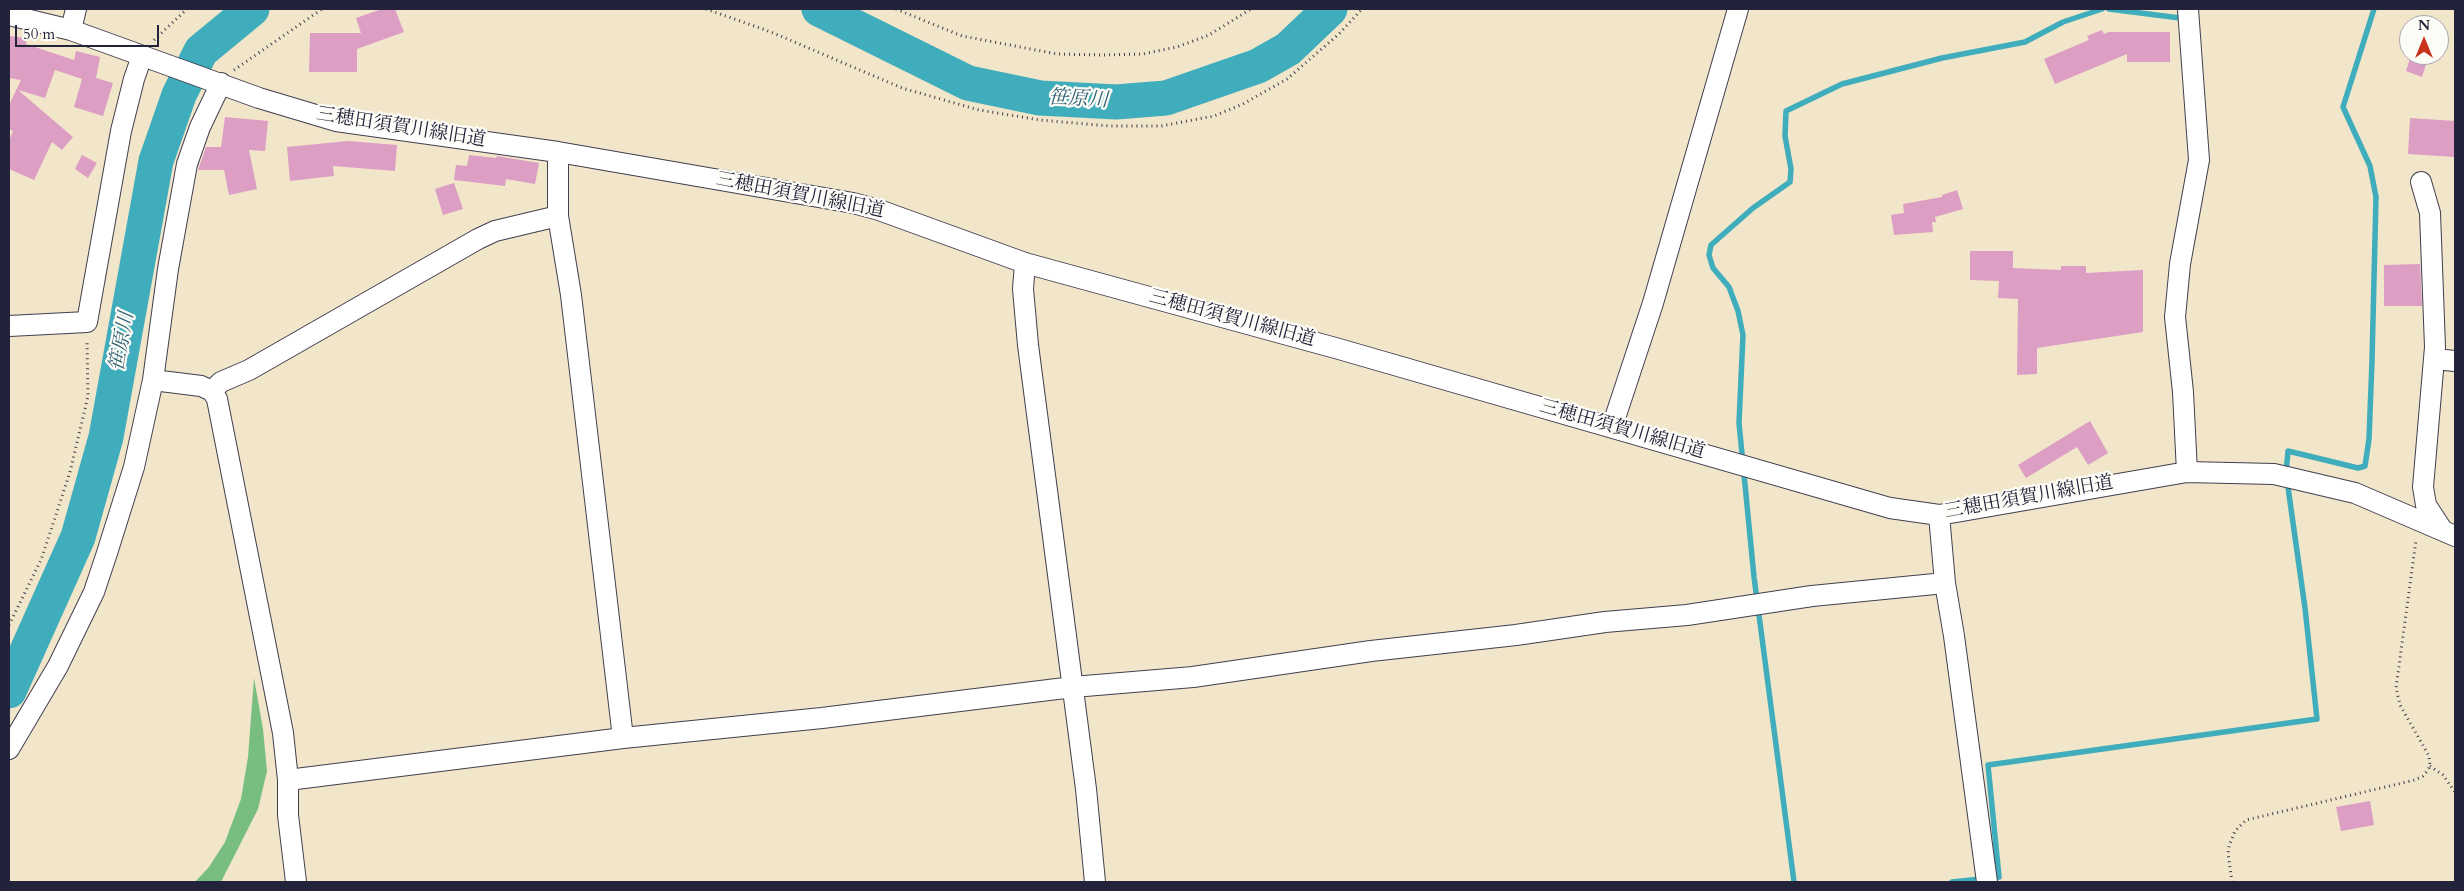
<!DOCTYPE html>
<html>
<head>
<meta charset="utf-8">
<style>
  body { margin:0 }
  #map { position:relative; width:2464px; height:891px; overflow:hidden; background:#f1e5ca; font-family:Cardo,serif }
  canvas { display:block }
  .frame { position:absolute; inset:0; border:10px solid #22223b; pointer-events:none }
  .north { position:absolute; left:2399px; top:15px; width:50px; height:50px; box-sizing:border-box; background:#fdfcf7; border:1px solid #a5a5ac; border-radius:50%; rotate:0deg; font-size:14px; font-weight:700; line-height:20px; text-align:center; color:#22223b }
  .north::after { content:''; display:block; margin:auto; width:18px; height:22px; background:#c8321e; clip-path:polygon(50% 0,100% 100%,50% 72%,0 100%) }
  .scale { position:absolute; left:15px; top:25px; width:144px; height:22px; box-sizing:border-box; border:2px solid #22223b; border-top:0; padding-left:6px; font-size:15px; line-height:18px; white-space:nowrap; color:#22223b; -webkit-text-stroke:4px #fdfcf7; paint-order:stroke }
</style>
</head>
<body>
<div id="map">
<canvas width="2464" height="891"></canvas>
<div class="frame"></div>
<div class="north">N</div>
<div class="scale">50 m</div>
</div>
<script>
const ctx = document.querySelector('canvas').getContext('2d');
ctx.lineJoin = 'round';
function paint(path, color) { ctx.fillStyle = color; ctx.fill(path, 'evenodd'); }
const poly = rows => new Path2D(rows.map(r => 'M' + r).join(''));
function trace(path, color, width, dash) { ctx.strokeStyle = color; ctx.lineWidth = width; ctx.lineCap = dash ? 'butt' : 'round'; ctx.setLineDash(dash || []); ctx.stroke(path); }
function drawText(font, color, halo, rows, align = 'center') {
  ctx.font = font + ' Cardo,"Noto Serif JP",serif'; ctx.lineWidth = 4.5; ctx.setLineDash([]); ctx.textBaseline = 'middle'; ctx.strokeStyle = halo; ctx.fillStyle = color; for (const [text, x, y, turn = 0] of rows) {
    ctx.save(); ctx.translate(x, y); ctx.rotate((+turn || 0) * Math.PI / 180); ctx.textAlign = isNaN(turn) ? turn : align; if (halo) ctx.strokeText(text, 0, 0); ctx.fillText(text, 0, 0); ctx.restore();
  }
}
paint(poly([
  [254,678,263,729,267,771,258,809,221,882,195,882,209,867,225,842,241,799,248,757]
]), '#79be81');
trace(poly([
  [2109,9,2180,18,2180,13],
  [1794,882,1754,577,1739,423,1743,335,1738,311,1729,287,1713,268,1709,255,1711,245,1753,208,1790,182,1791,169,1785,136,1786,111,1842,84,1942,58,2025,42,2063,22,2102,9],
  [1952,882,1999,877,1988,765,2317,719,2305,608,2286,473,2288,451,2358,468,2365,466,2369,439,2372,361,2376,197,2370,166,2343,107,2374,9]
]), '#3fadbc', 5.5);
trace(poly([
  [819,9,968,83,1040,98,1116,102,1166,98,1258,66,1288,49,1330,9],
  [9,691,78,537,106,437,156,161,179,95,201,51,252,9]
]), '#3fadbc', 35);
paint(poly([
  [382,9,395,9,404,32,357,49,357,72,309,72,310,33,361,33,356,18],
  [2102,30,2104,34,2109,32,2170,32,2170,62,2127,62,2127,54,2055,84,2044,59,2089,40,2087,36],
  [9,36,27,38,26,44,74,60,76,51,100,57,96,78,113,83,103,116,74,107,82,79,55,70,45,98,18,90,73,137,62,150,52,142,34,180,9,169,9,141,13,131,9,129,9,105,21,80,9,78],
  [2411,55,2429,55,2422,77,2406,71],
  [225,117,268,121,265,151,249,150,257,189,229,195,224,170,198,170,206,147,221,147],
  [2410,118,2455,121,2455,157,2408,154],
  [348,141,397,145,395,171,333,166,334,176,290,181,287,147],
  [82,155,97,163,88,178,75,169],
  [469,155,496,158,497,156,539,163,535,184,506,179,505,186,454,180,456,165,467,166],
  [454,183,463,209,443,215,435,189],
  [1957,190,1963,209,1935,217,1936,222,1932,222,1933,232,1894,235,1891,215,1904,213,1903,204,1942,197,1942,195],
  [1970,251,2013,251,2013,268,2061,270,2061,266,2086,266,2086,273,2143,270,2143,332,2037,348,2037,374,2017,375,2018,299,1998,298,1999,281,1970,280],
  [2420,264,2422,306,2384,306,2384,265],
  [2090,421,2108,453,2088,465,2077,447,2026,478,2018,465],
  [2370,801,2374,825,2341,831,2336,807]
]), '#dd9ec4');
const minor = poly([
  [9,15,71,30,259,98,336,121,558,152,853,203,879,210,1025,263,1339,349,1890,508,1939,515,2187,472,2274,474,2355,493,2455,536],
  [71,30,76,9],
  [558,152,558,216,571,295,623,738],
  [2421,182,2430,213,2435,347,2423,487,2426,505,2441,528],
  [1025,263,1023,289,1028,345,1086,789,1095,882],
  [9,326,87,322,121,131,134,79,142,56],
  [2435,359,2455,361],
  [153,380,201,386,212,391,217,399,283,733,288,780,288,815,296,882],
  [212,391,221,382,249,370,478,239,495,231,558,216],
  [1612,427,1653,303,1738,9],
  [2187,472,2183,392,2175,317,2180,264,2199,160,2188,9],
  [1939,515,1945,583,1954,636,1987,882],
  [9,749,58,666,94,592,107,553,134,467,153,380,168,269,187,164,200,127,221,83],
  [288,780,623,738,822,718,1073,687,1193,677,1371,651,1516,635,1605,622,1687,615,1812,596,1945,583]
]);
trace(minor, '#413f50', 22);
trace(poly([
  [706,9,771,32,902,88,979,110,1040,120,1109,126,1161,126,1214,116,1243,104,1287,79,1339,34,1362,9],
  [896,9,962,36,1057,54,1101,55,1143,54,1177,47,1209,35,1251,9],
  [154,40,187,9],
  [234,70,322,9],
  [9,625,41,560,70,472,88,396,87,340],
  [2430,766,2443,775,2455,792],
  [2232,882,2228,853,2229,846,2235,831,2246,820,2415,780,2423,776,2428,770,2430,766,2429,756,2400,705,2396,688,2416,540]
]), '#413f50', 3, [1, 4]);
trace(minor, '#fff', 20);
drawText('19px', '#22223b', '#fdfcf7', [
  ["三穂田須賀川線旧道",401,128,9],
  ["三穂田須賀川線旧道",800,196,11],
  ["三穂田須賀川線旧道",1232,319,15],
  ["三穂田須賀川線旧道",1622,430,16],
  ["三穂田須賀川線旧道",2029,498,-10]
]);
drawText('italic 20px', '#2f6175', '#fdfcf7', [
  ["笹原川",1078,100,3],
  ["笹原川",123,342,-80]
]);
</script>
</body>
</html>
